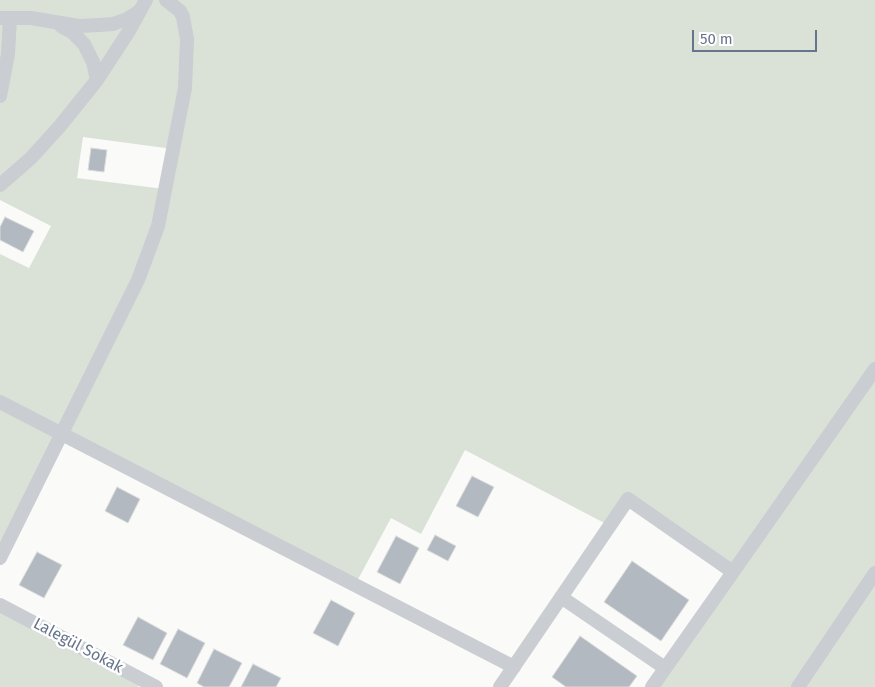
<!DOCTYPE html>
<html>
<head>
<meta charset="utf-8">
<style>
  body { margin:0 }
  #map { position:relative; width:875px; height:687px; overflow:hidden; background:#fafaf8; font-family:"Fira Sans",sans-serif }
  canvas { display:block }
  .scale { position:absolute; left:692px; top:30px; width:125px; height:22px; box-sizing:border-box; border:2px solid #66758b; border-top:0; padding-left:6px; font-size:15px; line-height:18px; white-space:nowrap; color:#66758b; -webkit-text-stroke:4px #fff; paint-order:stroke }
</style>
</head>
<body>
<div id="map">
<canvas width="875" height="687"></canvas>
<div class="scale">50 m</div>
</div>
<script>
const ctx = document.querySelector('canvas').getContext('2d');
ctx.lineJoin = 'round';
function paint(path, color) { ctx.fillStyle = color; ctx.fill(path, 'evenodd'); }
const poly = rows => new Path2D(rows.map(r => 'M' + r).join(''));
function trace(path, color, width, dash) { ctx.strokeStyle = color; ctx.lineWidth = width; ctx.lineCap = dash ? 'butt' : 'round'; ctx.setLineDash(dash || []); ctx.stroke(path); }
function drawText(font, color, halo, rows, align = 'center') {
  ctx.font = font + ' "Fira Sans",sans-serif'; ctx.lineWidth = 5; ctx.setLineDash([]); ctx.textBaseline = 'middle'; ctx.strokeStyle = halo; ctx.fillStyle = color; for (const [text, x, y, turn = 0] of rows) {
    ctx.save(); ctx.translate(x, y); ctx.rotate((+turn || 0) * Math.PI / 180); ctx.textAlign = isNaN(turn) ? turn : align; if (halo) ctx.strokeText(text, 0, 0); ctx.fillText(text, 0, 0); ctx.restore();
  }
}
paint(poly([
  [0,0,875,0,875,687,652,687,732,573,628,500,610,526,465,450,421,534,391,518,355,585,63,434,0,558,0,254,29,268,51,226,0,200],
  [83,137,173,149,164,189,77,178],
  [0,605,142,680,138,687,0,687]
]), '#dae2d8');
const building = poly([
  [91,148,107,150,104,172,88,170,91,148],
  [5,217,34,231,23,252,0,240,0,227,5,217],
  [472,476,494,487,478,517,456,506,472,476],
  [117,487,140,499,128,523,105,511,117,487],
  [435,535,456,546,448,561,427,550,435,535],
  [396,536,419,548,400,584,377,572,396,536],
  [37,552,62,565,44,598,19,585,37,552],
  [632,561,689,600,661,641,604,602,632,561],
  [331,600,355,613,338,646,313,633,331,600],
  [138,617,167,633,153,660,123,645,138,617],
  [178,629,205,643,187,678,160,664,178,629],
  [580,636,637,676,629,687,566,687,552,677,580,636],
  [214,649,242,663,229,687,204,687,197,683,214,649],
  [253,664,281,678,276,687,241,687,253,664]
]);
paint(building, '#b2b9c1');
trace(building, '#dcdcda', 1);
trace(poly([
  [0,18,31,18,79,26,99,25,113,24,127,19,140,11],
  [61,26,72,32,84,44,93,62,97,80],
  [0,96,8,54,10,18],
  [0,185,31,158,60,126,97,80,129,31,146,0],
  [0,402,514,667],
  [0,558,138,280,158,226,185,88,187,39,183,17,180,11,166,0],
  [733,572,875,369],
  [561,597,665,668],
  [0,605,156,687],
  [500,687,628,499,733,572,652,687],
  [798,687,875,573]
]), '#cacdd1', 14);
drawText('16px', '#66758b', '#fff', [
  ["Lalegül Sokak",78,646,28]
]);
</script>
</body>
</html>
